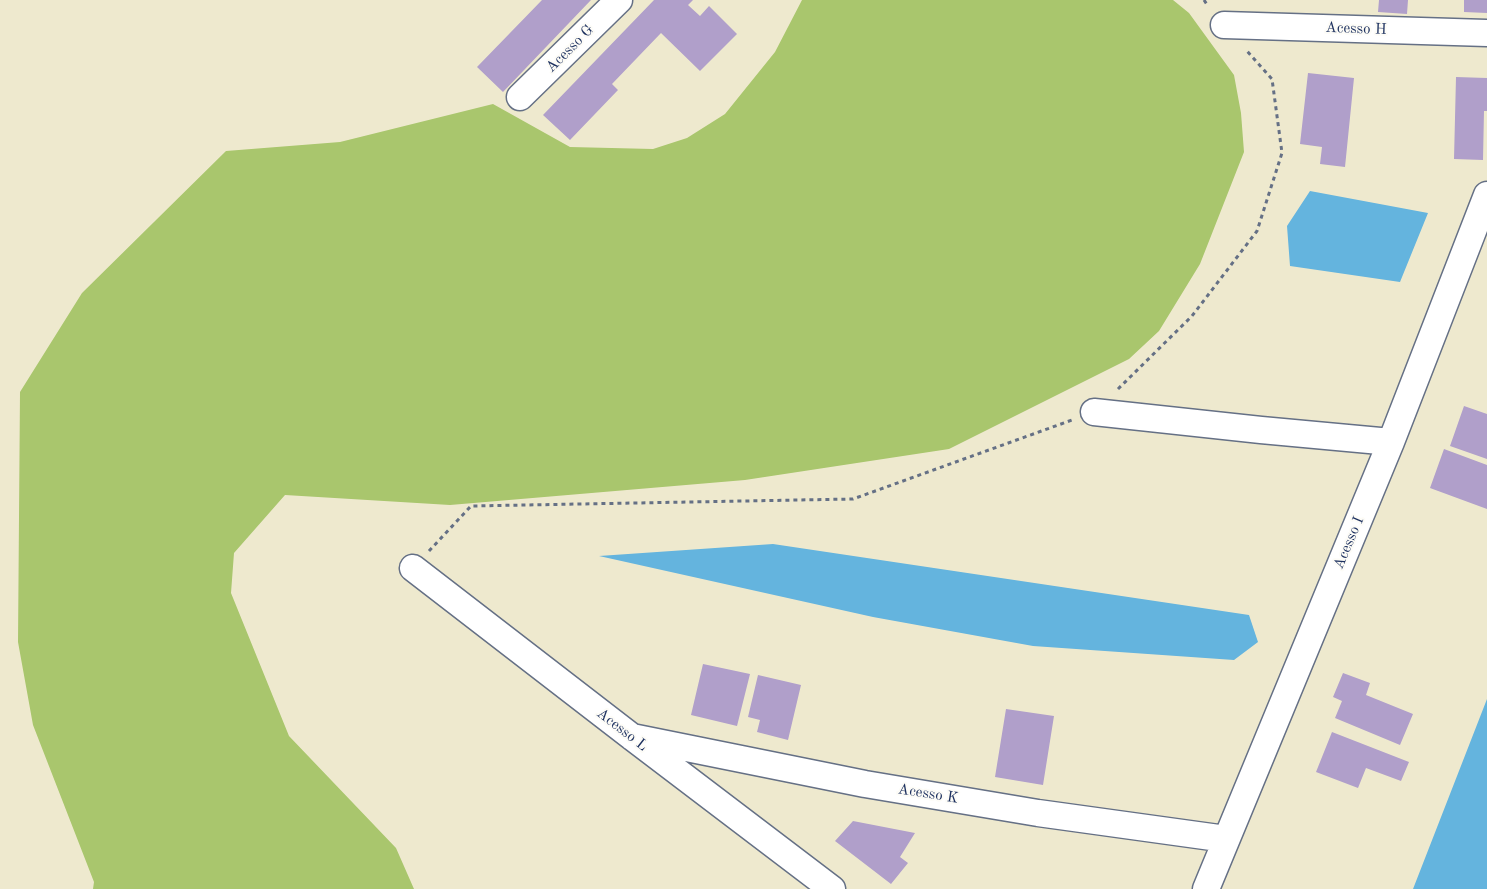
<!DOCTYPE html>
<html>
<head>
<meta charset="utf-8">
<style>
  body { margin:0 }
  canvas { display:block; background:#eee9ce }
</style>
</head>
<body>
<canvas width="1487" height="889"></canvas>
<script>
const ctx = document.querySelector('canvas').getContext('2d');
ctx.lineJoin = 'round';
function paint(path, color) { ctx.fillStyle = color; ctx.fill(path, 'evenodd'); }
const poly = rows => new Path2D(rows.map(r => 'M' + r).join(''));
function trace(path, color, width, dash) { ctx.strokeStyle = color; ctx.lineWidth = width; ctx.lineCap = dash ? 'butt' : 'round'; ctx.setLineDash(dash || []); ctx.stroke(path); }
function drawText(font, color, halo, rows, align = 'center') {
  ctx.font = font + ' "Old Standard TT",serif'; ctx.lineWidth = 4; ctx.setLineDash([]); ctx.textBaseline = 'middle'; ctx.strokeStyle = halo; ctx.fillStyle = color; for (const [text, x, y, turn = 0] of rows) {
    ctx.save(); ctx.translate(x, y); ctx.rotate((+turn || 0) * Math.PI / 180); ctx.textAlign = isNaN(turn) ? turn : align; if (halo) ctx.strokeText(text, 0, 0); ctx.fillText(text, 0, 0); ctx.restore();
  }
}
paint(poly([
  [802,0,1173,0,1189,13,1234,75,1241,113,1244,152,1200,264,1159,331,1129,359,949,449,745,480,450,505,285,495,234,553,231,593,289,736,396,848,414,889,93,889,94,882,33,725,18,642,20,392,82,293,226,151,340,142,493,104,570,147,653,149,687,138,725,114,775,52]
]), '#a9c66d');
paint(poly([
  [1310,191,1428,213,1400,282,1290,266,1287,226],
  [773,544,1249,615,1258,642,1234,660,1033,646,873,617,599,556],
  [1487,699,1487,889,1413,889]
]), '#64b4de');
paint(poly([
  [542,0,591,0,503,92,477,67],
  [654,0,693,0,688,5,700,16,709,6,737,34,700,71,661,33,612,84,618,90,570,140,543,115],
  [1379,0,1408,0,1407,14,1378,12],
  [1464,0,1487,0,1487,13,1464,12],
  [1308,73,1354,78,1345,167,1320,164,1322,147,1300,144],
  [1456,77,1487,78,1487,111,1484,111,1483,160,1454,159],
  [1464,406,1487,414,1487,459,1450,446],
  [1444,449,1487,465,1487,509,1430,488],
  [703,664,750,674,737,726,691,715],
  [1343,673,1370,683,1366,695,1413,714,1400,745,1335,718,1342,701,1333,697],
  [758,675,801,685,788,740,757,732,760,720,748,717],
  [1006,709,1054,716,1043,785,995,777],
  [1332,732,1409,762,1401,781,1366,768,1358,788,1316,772],
  [853,821,915,833,900,857,908,863,891,884,835,841]
]), '#b09fca');
const minor = poly([
  [1224,25,1487,33],
  [520,97,619,0],
  [1094,412,1261,430,1391,442],
  [413,568,632,737,832,889],
  [632,737,865,784,1038,813,1226,839],
  [1206,889,1391,442,1487,195]
]);
trace(minor, '#657085', 29);
trace(poly([
  [1204,0,1208,6],
  [1118,389,1192,316,1257,231,1282,153,1272,79,1246,50],
  [429,551,471,506,853,499,1072,420]
]), '#657085', 3, [4, 4]);
trace(minor, '#fff', 26);
drawText('15px', '#1b2f5e', '#fdfcf7', [
  ["Acesso H",1356,29,2],
  ["Acesso G",570,49,-45],
  ["Acesso I",1349,543,-67],
  ["Acesso L",622,730,38],
  ["Acesso K",928,794,9]
]);
</script>
</body>
</html>
